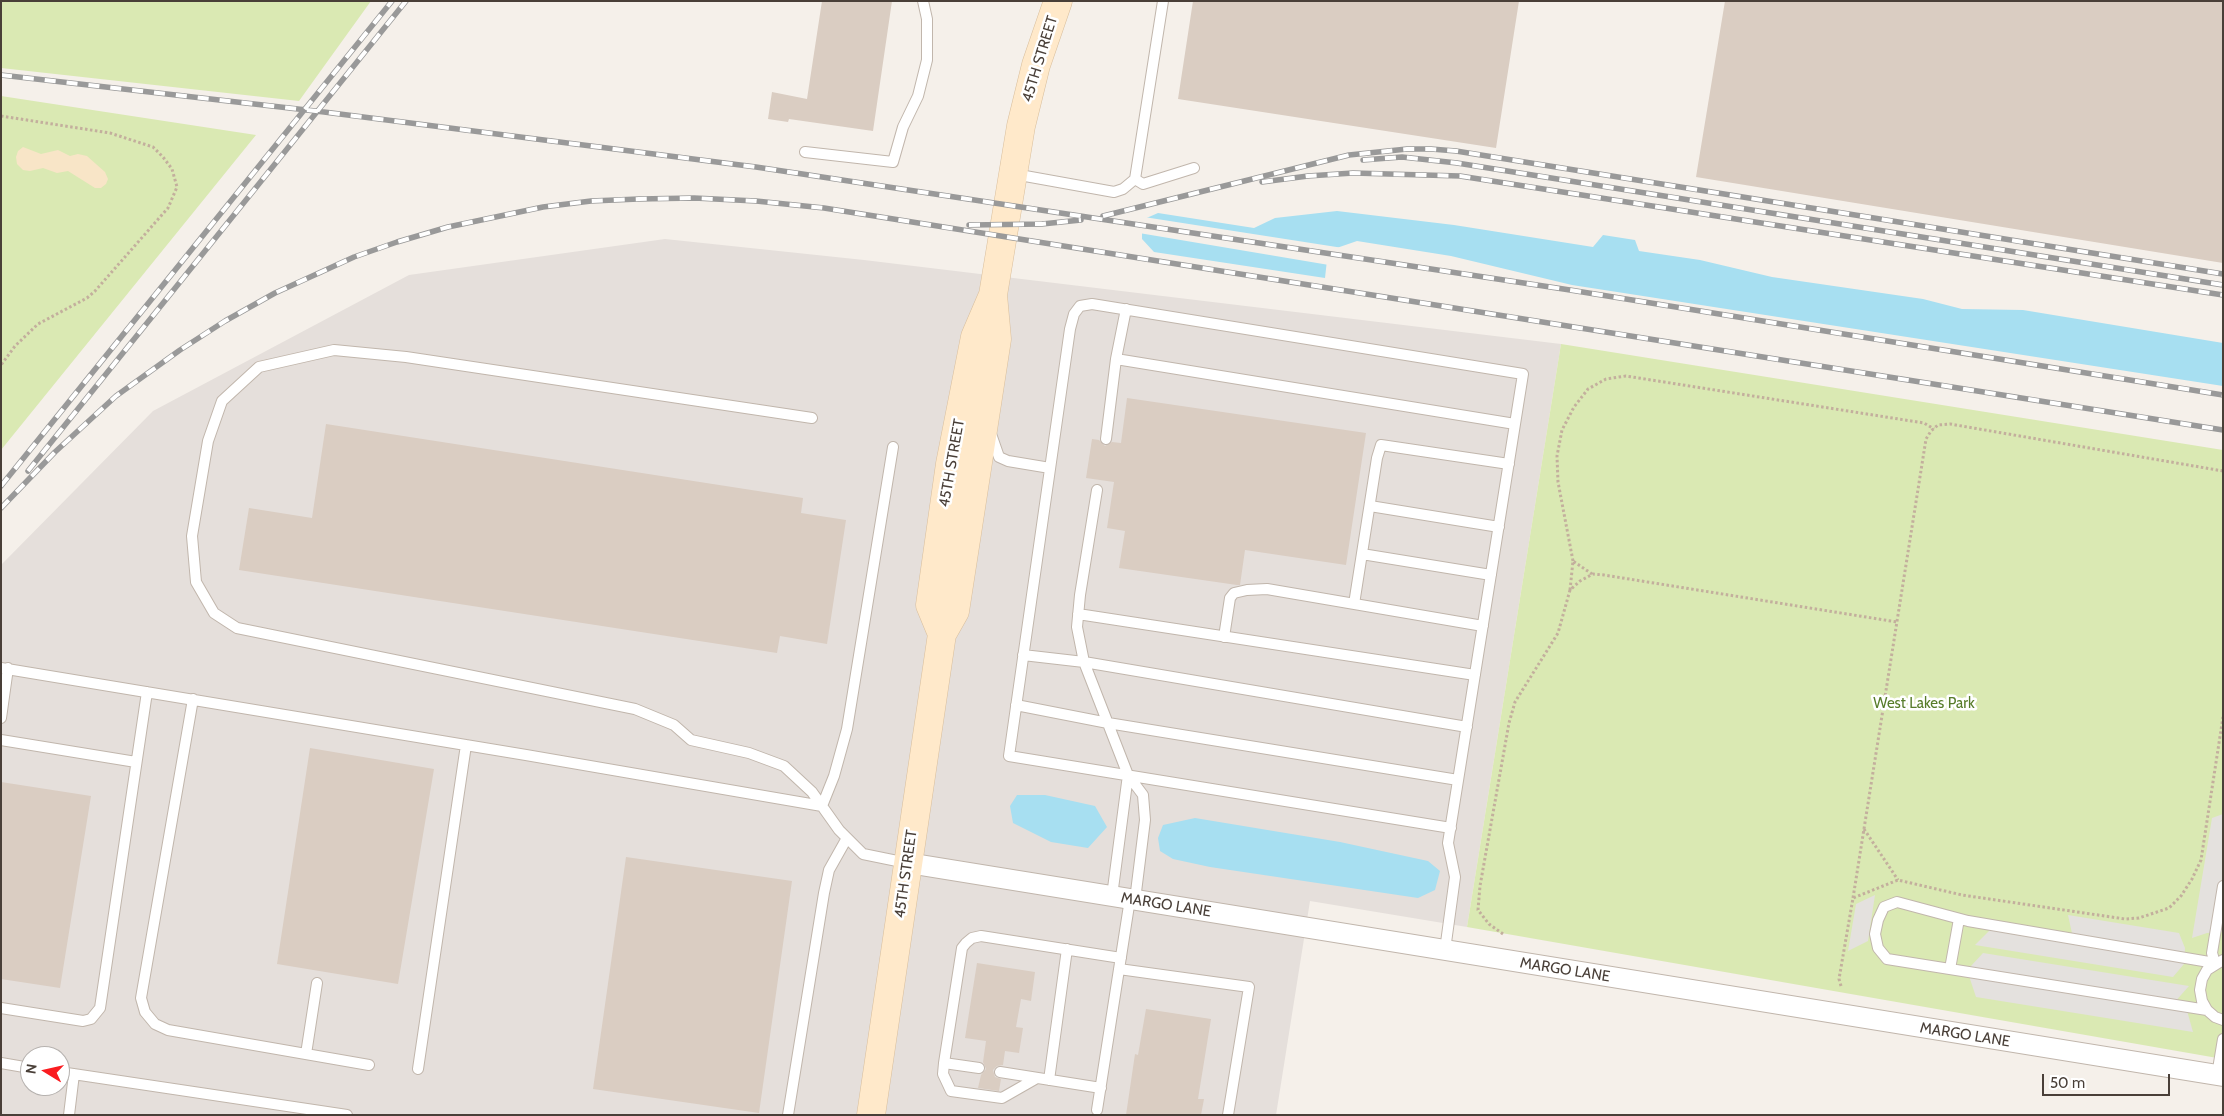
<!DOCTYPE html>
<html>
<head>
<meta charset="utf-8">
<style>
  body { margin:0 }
  #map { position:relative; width:2224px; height:1116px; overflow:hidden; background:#f5f0ea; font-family:Cabin,sans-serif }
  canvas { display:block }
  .frame { position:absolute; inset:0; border:2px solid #493f38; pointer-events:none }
  .north { position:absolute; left:20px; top:1046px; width:50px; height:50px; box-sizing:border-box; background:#fff; border:1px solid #b6b2af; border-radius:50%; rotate:279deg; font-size:14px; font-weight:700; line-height:20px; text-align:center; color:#493f38 }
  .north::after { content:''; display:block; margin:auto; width:18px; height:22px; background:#fa1c20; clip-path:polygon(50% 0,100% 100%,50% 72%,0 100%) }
  .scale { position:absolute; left:2042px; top:1074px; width:128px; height:22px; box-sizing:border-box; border:2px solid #493f38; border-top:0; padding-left:6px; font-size:15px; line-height:18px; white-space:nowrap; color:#493f38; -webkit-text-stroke:4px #fff; paint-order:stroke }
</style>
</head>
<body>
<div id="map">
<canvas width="2224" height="1116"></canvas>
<div class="frame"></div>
<div class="north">N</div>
<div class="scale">50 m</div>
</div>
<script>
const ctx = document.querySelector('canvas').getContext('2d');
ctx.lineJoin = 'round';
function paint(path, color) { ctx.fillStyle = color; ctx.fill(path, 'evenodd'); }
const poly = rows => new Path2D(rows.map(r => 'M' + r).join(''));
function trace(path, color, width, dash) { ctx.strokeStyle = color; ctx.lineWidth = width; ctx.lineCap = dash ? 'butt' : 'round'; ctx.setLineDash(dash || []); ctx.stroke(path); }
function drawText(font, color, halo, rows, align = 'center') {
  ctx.font = font + ' Cabin,sans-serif'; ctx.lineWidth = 5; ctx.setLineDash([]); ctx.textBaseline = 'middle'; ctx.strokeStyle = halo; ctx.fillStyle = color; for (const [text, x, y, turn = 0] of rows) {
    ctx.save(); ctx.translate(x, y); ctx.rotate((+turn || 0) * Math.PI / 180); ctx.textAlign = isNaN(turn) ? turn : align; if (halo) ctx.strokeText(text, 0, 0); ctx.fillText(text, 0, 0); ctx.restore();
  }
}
paint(poly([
  [665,239,864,260,1561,344,1467,927,1310,901,1276,1115,1,1115,1,565,153,411,409,275],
  [30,1056,60,1056,60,1086,30,1086]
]), '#e5dfdb');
paint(poly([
  [1,1,371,1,299,101,1,68],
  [1,96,256,135,1,450],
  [1561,344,2223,450,2223,1059,1467,927]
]), '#dae9b3');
paint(poly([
  [23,147,41,154,58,150,70,156,78,154,87,156,105,172,108,179,106,184,101,188,95,188,68,171,57,173,43,168,30,171,23,170,17,164,16,157,18,151]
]), '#f8e5c7');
paint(poly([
  [2223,814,2223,932,2207,933,2192,938,2212,818],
  [1875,895,1868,941,1848,951,1856,904],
  [2068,915,2179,933,2185,948,2184,964,2173,977,1975,945,1994,926,2073,938],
  [1983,953,2189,986,2173,1004,2186,1007,2193,1032,1976,997,1970,979,1971,966]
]), '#e4e1de');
paint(poly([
  [1337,211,1454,225,1593,247,1603,235,1635,240,1639,251,1700,260,1772,277,1923,299,1962,309,2023,310,2223,343,2223,386,1572,285,1451,256,1357,241,1328,251,1325,278,1154,252,1142,239,1142,220,1158,213,1254,228,1275,218],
  [1017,795,1045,795,1095,806,1107,827,1088,848,1051,842,1013,823,1010,806],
  [1195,818,1340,842,1428,861,1440,871,1435,890,1418,898,1210,867,1173,859,1160,851,1158,838,1163,825]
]), '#a7dff1');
paint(poly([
  [1144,217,1343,248,1330,253,1329,265,1139,233,1140,220]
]), '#f5f0ea');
paint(poly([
  [822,1,892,1,873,131,789,119,788,122,768,119,772,92,807,99],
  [1193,1,1519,1,1496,148,1178,99],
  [1725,1,2223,1,2223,263,1696,177],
  [1127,398,1366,433,1346,565,1245,550,1240,585,1237,585,1119,568,1125,531,1107,528,1114,482,1086,478,1092,439,1099,440,1105,446,1112,442,1121,443],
  [326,424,803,498,801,513,846,520,827,644,780,636,777,653,239,570,249,508,312,518],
  [310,748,434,769,398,984,277,964],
  [1,782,91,796,60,988,1,979],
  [626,857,792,881,759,1113,593,1089],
  [977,963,1035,972,1031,1001,1021,999,1016,1027,1023,1028,1019,1053,1005,1051,1003,1065,997,1066,993,1070,995,1077,1001,1079,999,1091,978,1088,981,1075,986,1069,983,1062,986,1041,965,1038],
  [1146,1009,1211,1019,1198,1099,1204,1099,1201,1115,1126,1115,1135,1054,1138,1055]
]), '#dacdc2');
const lane = poly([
  [1163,1,1135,179,1143,184,1194,168],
  [805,152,893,162,903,127,918,96,927,60,927,19,923,1],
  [1014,174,1114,192,1123,189,1135,179],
  [1116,359,1515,424],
  [812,418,406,357,334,350,259,367,222,401,208,441,192,536,196,582,214,613,237,628,635,709,674,725,691,740,749,753,784,766,812,792,839,830,863,854,907,863],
  [991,434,999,457,1008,461,1050,468],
  [1106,439,1116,359,1126,309],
  [1097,490,1080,595,1077,627,1084,662,1128,775,1143,795,1145,820,1135,900],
  [1370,506,1499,527],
  [1362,554,1491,575],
  [1354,604,1377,458,1381,445,1509,464],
  [1078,614,1475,675],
  [1224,637,1230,598,1234,593,1247,590,1267,589,1483,626],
  [1023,655,1084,662,1467,727],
  [1,668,526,755,822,806,834,776,847,729,893,447],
  [193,699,141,998,145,1012,155,1024,168,1030,369,1065],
  [1016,705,1108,723,1458,780],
  [1,718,8,668],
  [1,740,136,762],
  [1112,896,1128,775],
  [1445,950,1455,877,1448,843,1523,374,1092,304,1080,306,1074,314,1070,329,1009,756,1451,828],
  [2223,960,2207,970,2202,979,2200,990,2202,1001,2207,1010,2215,1017,2223,1020],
  [1119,969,1249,987,1228,1115],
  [1950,969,1959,919],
  [1,1008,83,1021,91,1019,100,1008,147,692],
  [2207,1010,1887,959,1878,948,1875,934,1878,920,1884,907,1897,902,1968,921,2215,963,2212,953,2223,886],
  [306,1054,317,983],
  [1,1063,30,1068],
  [944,1063,943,1074,951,1091,1002,1098,1037,1078],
  [979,1068,944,1063,962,948,966,943,972,938,981,936,1121,958],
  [418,1069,466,745],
  [60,1072,347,1115],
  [1000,1072,1101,1088],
  [2217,1075,2223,1039],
  [1049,1080,1067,949],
  [1097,1110,1130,899],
  [69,1115,74,1074],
  [788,1115,824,893,829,870,847,838]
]);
const street = poly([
  [908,863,2223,1076]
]);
const secondary = poly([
  [942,634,930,605,950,464,975,337,993,295,1021,126,1036,65,1058,1],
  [871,1115,942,634,955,611,997,339,993,295]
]);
trace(lane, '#c1b6ac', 12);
trace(street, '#c1b6ac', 22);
trace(secondary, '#d8be9c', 29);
trace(poly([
  [1,116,110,133,153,147,163,157,172,169,177,187,168,208,95,291,87,298,38,324,15,346,1,365],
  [1573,561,1558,482,1557,456,1562,430,1574,407,1588,389,1606,379,1626,376,1924,423,1934,429],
  [1570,590,1573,561,1592,574],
  [1864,829,1898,880],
  [1853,898,1926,439,1931,431,1938,425,1950,424,2223,471],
  [1503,934,1489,924,1478,910,1480,886,1509,723,1515,702,1558,633,1570,590,1580,581,1593,574,1604,575,1897,622],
  [1841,986,1839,979,1853,898,1898,880,1962,895,2125,919,2139,918,2169,908,2181,896,2192,879,2201,860,2223,717]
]), '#c3af9d', 3, [2.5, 2.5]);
trace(lane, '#fff', 10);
trace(street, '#fff', 20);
trace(secondary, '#ffe9ca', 28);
const rail = poly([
  [1,75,324,112,756,167,1570,290,2223,395],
  [1363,160,1402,157,1457,163,2223,285],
  [1262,182,1308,176,1353,173,1460,176,2223,295],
  [1103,216,1349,155,1407,149,1431,149,1456,151,2223,274],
  [969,225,1042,224,1081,220],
  [28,471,406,1],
  [1,486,392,1],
  [1,508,55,452,116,396,180,350,225,321,275,293,354,257,397,242,448,227,543,207,591,201,639,199,694,198,756,201,824,208,2223,430]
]);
trace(rail, '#999', 5.5);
trace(rail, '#fff', 4, [11]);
drawText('15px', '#493f38', '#fff', [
  ["45TH STREET",1040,59,-73],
  ["45TH STREET",952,463,-80],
  ["45TH STREET",906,874,-82],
  ["MARGO LANE",1166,905,9],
  ["MARGO LANE",1565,970,9],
  ["MARGO LANE",1965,1035,9]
]);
drawText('15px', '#577c2a', '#fff', [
  ["West Lakes Park",1924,704]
]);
</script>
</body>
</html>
